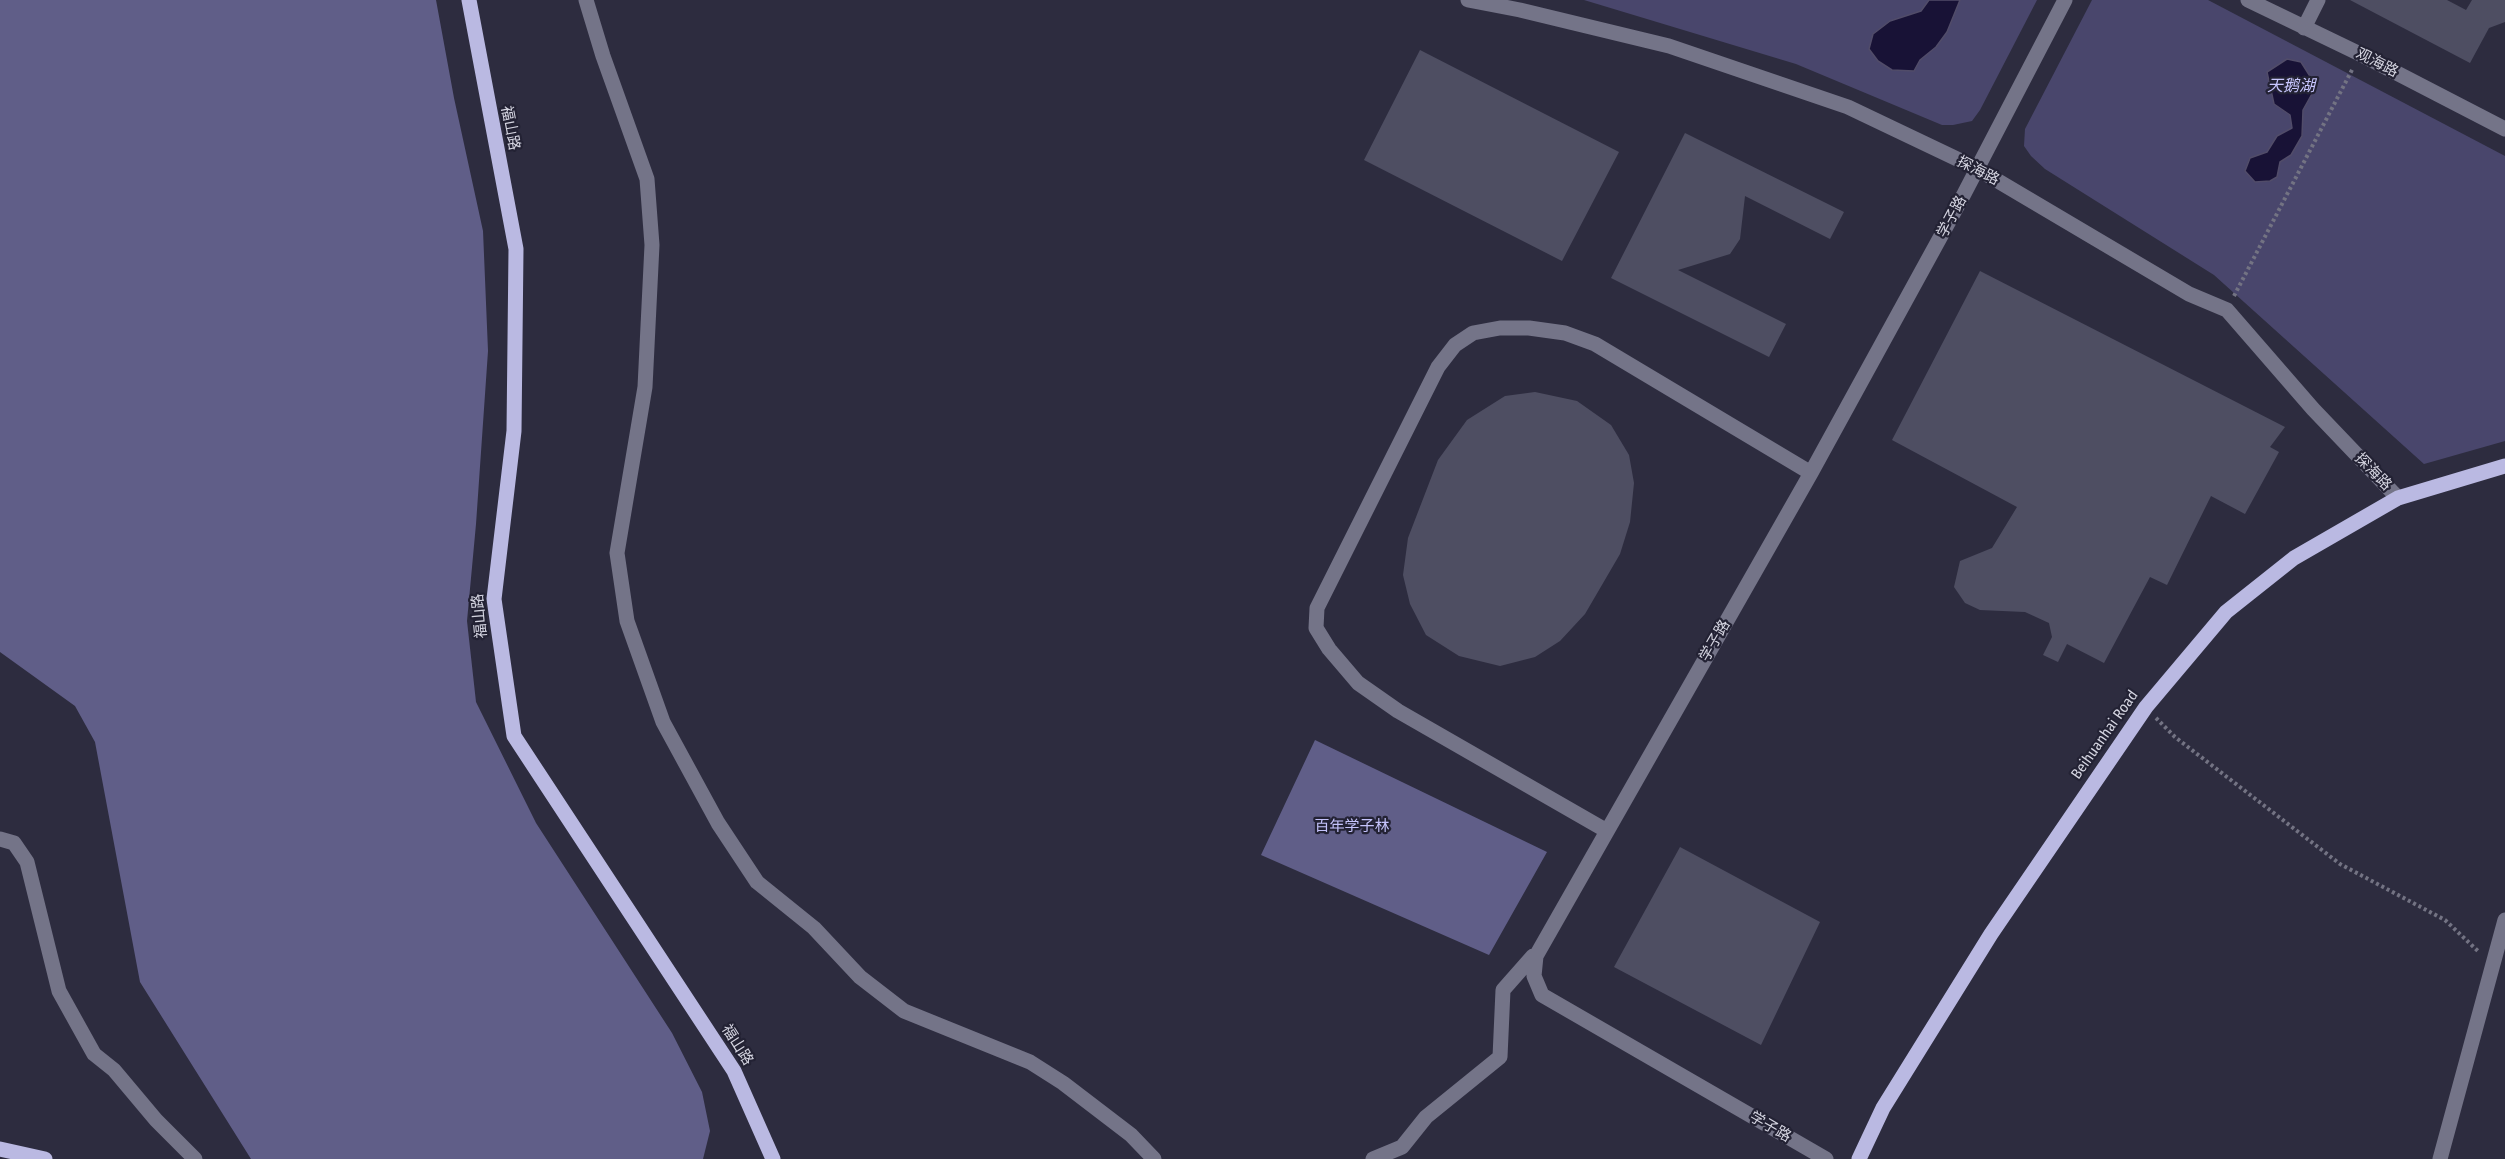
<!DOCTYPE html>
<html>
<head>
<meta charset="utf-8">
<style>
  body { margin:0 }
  canvas { display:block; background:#2d2c3f }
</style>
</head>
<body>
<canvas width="2505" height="1159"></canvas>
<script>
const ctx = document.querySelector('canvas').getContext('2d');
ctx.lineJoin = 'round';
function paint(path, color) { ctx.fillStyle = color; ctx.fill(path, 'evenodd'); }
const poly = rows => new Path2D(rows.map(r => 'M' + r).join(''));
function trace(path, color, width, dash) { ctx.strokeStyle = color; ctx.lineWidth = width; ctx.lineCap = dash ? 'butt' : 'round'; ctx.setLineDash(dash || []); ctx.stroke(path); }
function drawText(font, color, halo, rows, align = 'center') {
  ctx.font = font + ' "Fira Sans Condensed","Noto Sans SC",sans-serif'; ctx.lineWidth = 4.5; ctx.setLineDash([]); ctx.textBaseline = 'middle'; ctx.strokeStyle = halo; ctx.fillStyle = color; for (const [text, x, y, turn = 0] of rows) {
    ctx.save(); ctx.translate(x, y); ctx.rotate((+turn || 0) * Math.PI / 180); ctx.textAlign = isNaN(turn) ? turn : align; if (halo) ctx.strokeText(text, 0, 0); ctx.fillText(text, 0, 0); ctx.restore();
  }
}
paint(poly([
  [1584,0,2037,0,1980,110,1972,121,1953,125,1942,125,1796,64],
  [2092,0,2208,0,2505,156,2505,441,2424,464,2214,275,2045,169,2031,156,2024,146,2025,129]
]), '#49466c');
paint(poly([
  [0,0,436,0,454,98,483,231,488,351,476,524,467,621,476,702,536,823,672,1033,702,1092,710,1131,703,1159,251,1159,140,982,95,742,75,706,0,652],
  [1315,740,1547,852,1489,955,1261,855]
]), '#605e88');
const water = poly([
  [1929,0,1960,0,1947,32,1936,47,1920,60,1914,71,1892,70,1878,61,1869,49,1873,34,1890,21,1921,11,1929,0],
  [2287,59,2301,62,2313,81,2313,92,2303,110,2302,136,2291,155,2280,162,2277,177,2270,181,2255,182,2245,171,2250,158,2267,152,2277,136,2292,128,2290,115,2274,104,2267,72,2287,59]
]);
paint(water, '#181236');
trace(water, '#514c69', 1.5);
paint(poly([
  [2350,0,2447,0,2466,10,2472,0,2505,0,2505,22,2489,28,2470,63],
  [1420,50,1619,152,1562,261,1364,160],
  [1685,133,1844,212,1830,239,1745,196,1740,239,1730,254,1678,270,1786,324,1769,357,1611,278],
  [1980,271,2285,427,2270,447,2279,452,2245,514,2211,496,2167,585,2150,577,2104,663,2067,644,2058,662,2043,655,2052,637,2049,623,2025,612,1980,610,1965,603,1954,587,1960,561,1992,548,2017,507,1892,440],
  [1535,392,1577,401,1611,425,1629,455,1634,483,1630,522,1620,554,1585,614,1560,641,1535,657,1500,666,1459,656,1426,635,1410,604,1403,575,1408,538,1438,460,1467,420,1505,396],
  [1680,847,1820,922,1761,1045,1614,967]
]), '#4e4e62');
trace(poly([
  [2234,296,2353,68],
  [2156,718,2175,737,2340,864,2445,920,2479,952]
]), '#737383', 4, [3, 3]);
trace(poly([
  [586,0,603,56,647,179,652,245,645,387,617,553,627,621,663,722,718,823,757,882,814,928,860,977,904,1011,1030,1062,1063,1083,1131,1135,1154,1159],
  [1468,0,1520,10,1669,46,1848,107,1976,168,2189,294,2227,310,2313,409,2398,498],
  [2248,0,2360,54,2505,129],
  [2304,28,2318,0],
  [1607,831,1398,711,1358,683,1329,649,1316,628,1317,608,1438,367,1455,345,1473,333,1500,328,1529,328,1565,333,1595,344,1811,473],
  [0,839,14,843,27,862,59,991,94,1054,114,1070,156,1120,195,1159],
  [1373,1159,1402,1147,1426,1117,1500,1057,1503,990,1533,956],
  [1826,1159,1542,995,1534,976,1536,956,1811,473,1964,194,2065,0],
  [2440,1159,2505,920]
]), '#747488', 15);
trace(poly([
  [469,0,516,249,514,431,494,599,514,736,734,1071,773,1159],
  [0,1149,45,1159],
  [1859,1159,1883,1108,1991,934,2146,707,2226,612,2294,558,2398,498,2505,466]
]), '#bab9e2', 15);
drawText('15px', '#d5d5e1', '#232234', [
  ["观海路",2377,63,27],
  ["福山路",510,128,79],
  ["探海路",1978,171,27],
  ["学子路",1952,217,-62],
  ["探海路",2373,472,46],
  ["福山路",480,616,-95],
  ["学子路",1715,641,-60],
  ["Beihuanhai Road",2105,735,-55],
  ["福山路",737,1045,58],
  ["学子路",1770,1127,30]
]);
drawText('15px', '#c5c3fb', '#232234', [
  ["百年学子林",1352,827]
]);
drawText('italic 16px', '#c8c6fe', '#232234', [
  ["天鹅湖",2291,87]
]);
</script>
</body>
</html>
